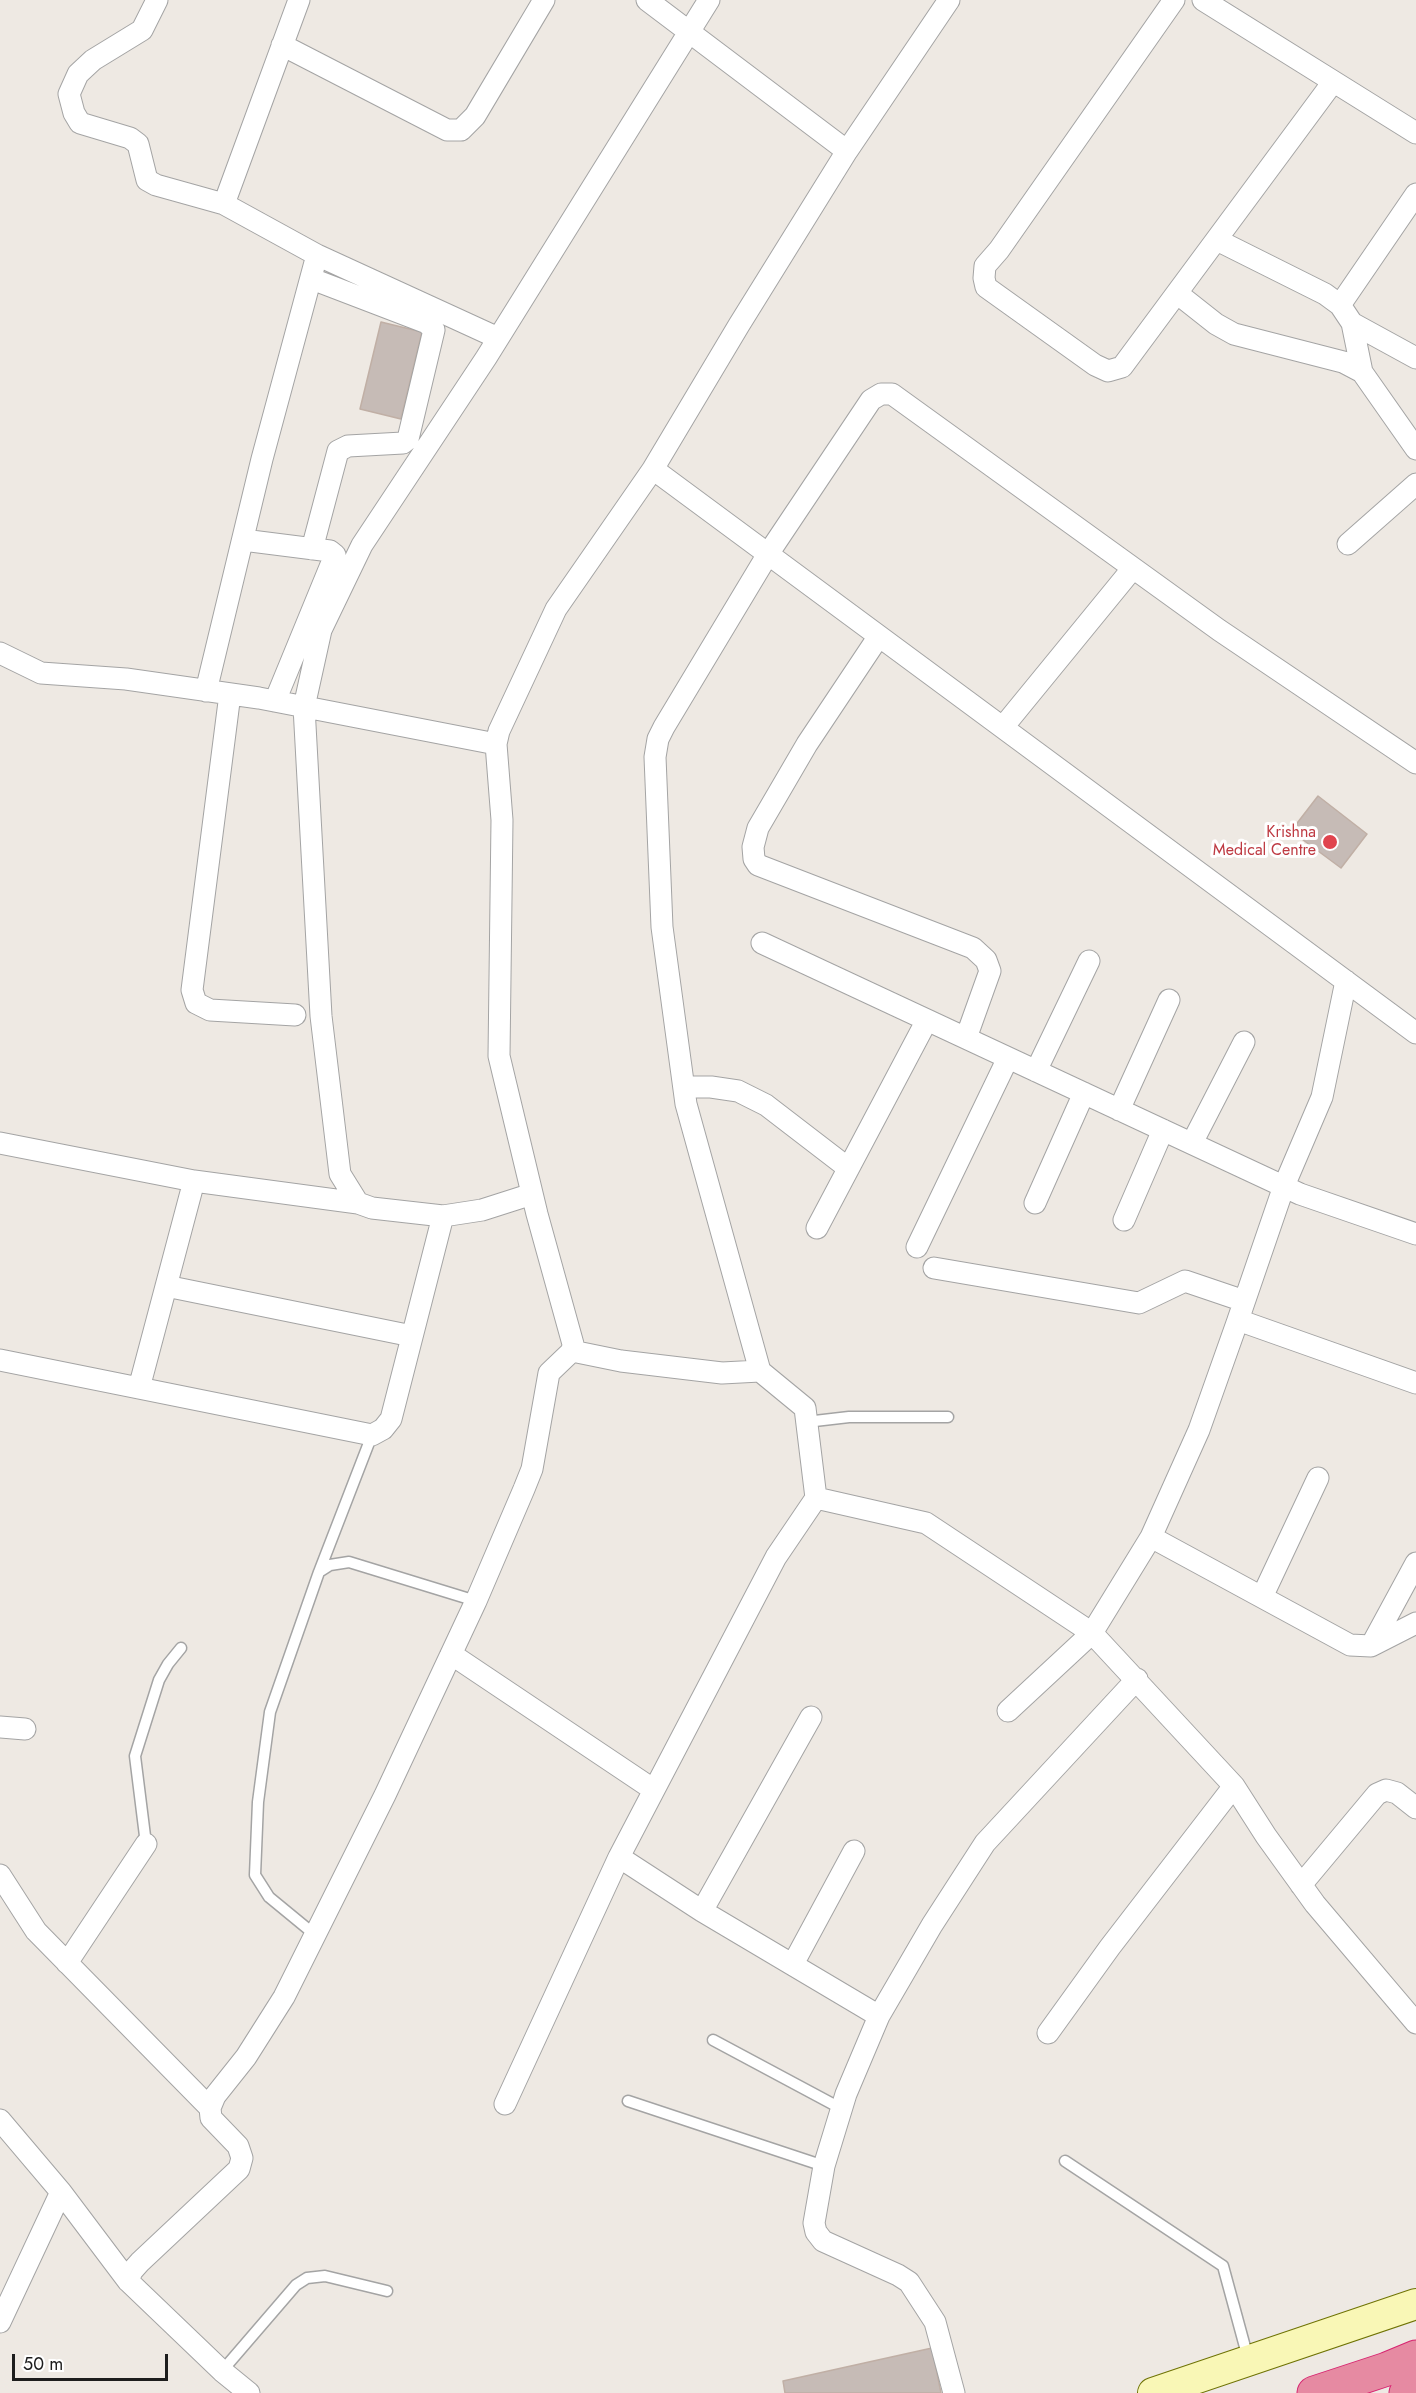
<!DOCTYPE html>
<html>
<head>
<meta charset="utf-8">
<style>
  body { margin:0 }
  #map { position:relative; width:1416px; height:2393px; overflow:hidden; background:#eee9e3; font-family:Jost,sans-serif }
  canvas { display:block }
  .scale { position:absolute; left:12px; top:2354px; width:156px; height:27px; box-sizing:border-box; border:3px solid #1d1d1d; border-top:0; padding-left:8px; font-size:18px; line-height:21px; white-space:nowrap; color:#1d1d1d; -webkit-text-stroke:4px #fff; paint-order:stroke }
</style>
</head>
<body>
<div id="map">
<canvas width="1416" height="2393"></canvas>
<div class="scale">50 m</div>
</div>
<script>
const ctx = document.querySelector('canvas').getContext('2d');
ctx.lineJoin = 'round';
function paint(path, color) { ctx.fillStyle = color; ctx.fill(path, 'evenodd'); }
const poly = rows => new Path2D(rows.map(r => 'M' + r).join(''));
function trace(path, color, width, dash) { ctx.strokeStyle = color; ctx.lineWidth = width; ctx.lineCap = dash ? 'butt' : 'round'; ctx.setLineDash(dash || []); ctx.stroke(path); }
function drawText(font, color, halo, rows, align = 'center') {
  ctx.font = font + ' Jost,sans-serif'; ctx.lineWidth = 6; ctx.setLineDash([]); ctx.textBaseline = 'middle'; ctx.strokeStyle = halo; ctx.fillStyle = color; for (const [text, x, y, turn = 0] of rows) {
    ctx.save(); ctx.translate(x, y); ctx.rotate((+turn || 0) * Math.PI / 180); ctx.textAlign = isNaN(turn) ? turn : align; if (halo) ctx.strokeText(text, 0, 0); ctx.fillText(text, 0, 0); ctx.restore();
  }
}
const building = poly([
  [381,322,422,332,401,419,360,409,381,322],
  [1318,796,1367,834,1341,868,1291,831,1318,796],
  [932,2348,941,2393,785,2393,783,2381,932,2348]
]);
paint(building, '#c6bbb6');
trace(building, '#c0afa5', 1.5);
const lane = poly([
  [806,1422,849,1417,948,1417],
  [319,1572,372,1435],
  [146,1844,135,1756,159,1680,168,1664,181,1648],
  [314,1934,269,1897,255,1875,258,1802,270,1712,319,1572,330,1565,349,1562,476,1601],
  [713,2040,842,2109],
  [628,2101,824,2166],
  [1065,2161,1223,2266,1248,2358],
  [222,2371,296,2285,307,2278,325,2276,387,2291]
]);
const street = poly([
  [157,0,142,30,93,60,78,74,69,94,74,113,80,123,130,138,138,144,147,180,156,185,224,204],
  [647,0,847,151],
  [1174,0,999,250,985,266,984,278,986,287,1095,365,1108,371,1122,367,1333,82],
  [1203,0,1416,133],
  [282,45,447,130,461,130,475,116,544,0],
  [1217,240,1325,294,1340,305,1352,323,1362,372,1416,449],
  [317,255,498,338],
  [1178,294,1216,324,1234,334,1343,362,1362,372],
  [1340,305,1416,194],
  [1352,323,1416,358],
  [653,469,1416,1033],
  [243,540,330,551,335,555,275,701],
  [1348,544,1416,484],
  [312,549,338,451,348,446,403,443,408,439,434,330,427,323,312,279],
  [879,636,807,744,758,828,753,847,754,859,758,865,973,948,986,960,990,971,966,1038],
  [0,653,41,673,126,679,259,698,496,744],
  [206,691,262,459,317,255,224,204,299,0],
  [230,694,192,990,196,1003,210,1010,295,1015],
  [1003,727,1133,568],
  [762,943,1300,1194,1416,1234],
  [1036,1071,1089,961],
  [684,1087,711,1087,738,1091,766,1105,848,1168],
  [1119,1110,1169,1000],
  [0,1143,194,1181,358,1203],
  [1192,1143,1244,1042],
  [532,1194,482,1210,443,1216,372,1208,358,1203,340,1174,321,1016,304,707,321,630,362,545,486,358,709,0],
  [1035,1203,1084,1093],
  [1124,1220,1163,1130],
  [817,1228,927,1020],
  [917,1247,1008,1058],
  [934,1268,1139,1303,1185,1281,1244,1301],
  [166,1286,412,1336],
  [1238,1320,1284,1186,1322,1097,1346,981],
  [0,1360,372,1435,383,1429,391,1419,443,1216],
  [760,1371,686,1104,662,927,655,757,658,739,664,727,768,554,871,400,881,394,892,394,1219,630,1416,763],
  [139,1388,194,1181],
  [816,1498,926,1523,1092,1633,1234,1786,1266,1836,1315,1904,1416,2023],
  [1151,1537,1350,1645,1371,1646,1416,1623],
  [1262,1597,1318,1478],
  [1371,1646,1416,1563],
  [451,1654,654,1790],
  [1008,1711,1092,1633,1151,1537,1199,1430,1238,1320,1416,1383],
  [0,1727,25,1729],
  [619,1857,702,1911,879,2016],
  [0,1875,36,1931,210,2108],
  [1301,1885,1377,1794,1386,1790,1397,1793,1416,1808],
  [702,1911,811,1717],
  [67,1963,146,1844],
  [793,1964,854,1851],
  [1048,2033,1110,1947,1234,1786],
  [505,2104,619,1857,776,1557,816,1498,805,1408,760,1371,722,1373,621,1361,572,1351],
  [0,2120,61,2192,128,2281,222,2371,249,2393],
  [128,2281,132,2271,140,2262,239,2169,242,2158,238,2146,211,2118,210,2108,215,2096,246,2057,284,1997,385,1795,476,1601,524,1489,532,1469,549,1373,572,1351,573,1344,537,1214,499,1056,502,820,496,744,499,731,556,609,653,469,739,325,847,151,949,0],
  [0,2322,61,2192],
  [954,2393,935,2322,909,2282,898,2275,823,2241,816,2232,814,2223,824,2166,846,2094,879,2016,932,1925,985,1843,1137,1679]
]);
const secondary = poly([
  [1153,2393,1416,2304]
]);
const highway = poly([
  [1314,2393,1387,2369,1416,2357],
  [1406,2393,1416,2390]
]);
trace(lane, '#a4a4a4', 13);
trace(street, '#a4a4a4', 23);
trace(secondary, '#6f7305', 32);
trace(highway, '#d72470', 35);
trace(lane, '#fff', 10);
trace(street, '#fff', 21);
trace(secondary, '#f9f7b6', 30);
trace(highway, '#e68aa2', 33);
for (const [x, y, r, color] of [
  [1330,842,8,"#e0444e"]
]) { const dot = new Path2D(); dot.arc(x, y, r, 0, 2 * Math.PI); ctx.fillStyle = color; ctx.fill(dot); trace(dot, '#fff', 2); }
drawText('16px', '#be3a42', '#fff', [
  ["Krishna",1316,833],
  ["Medical Centre",1316,851]
], 'right');
</script>
</body>
</html>
